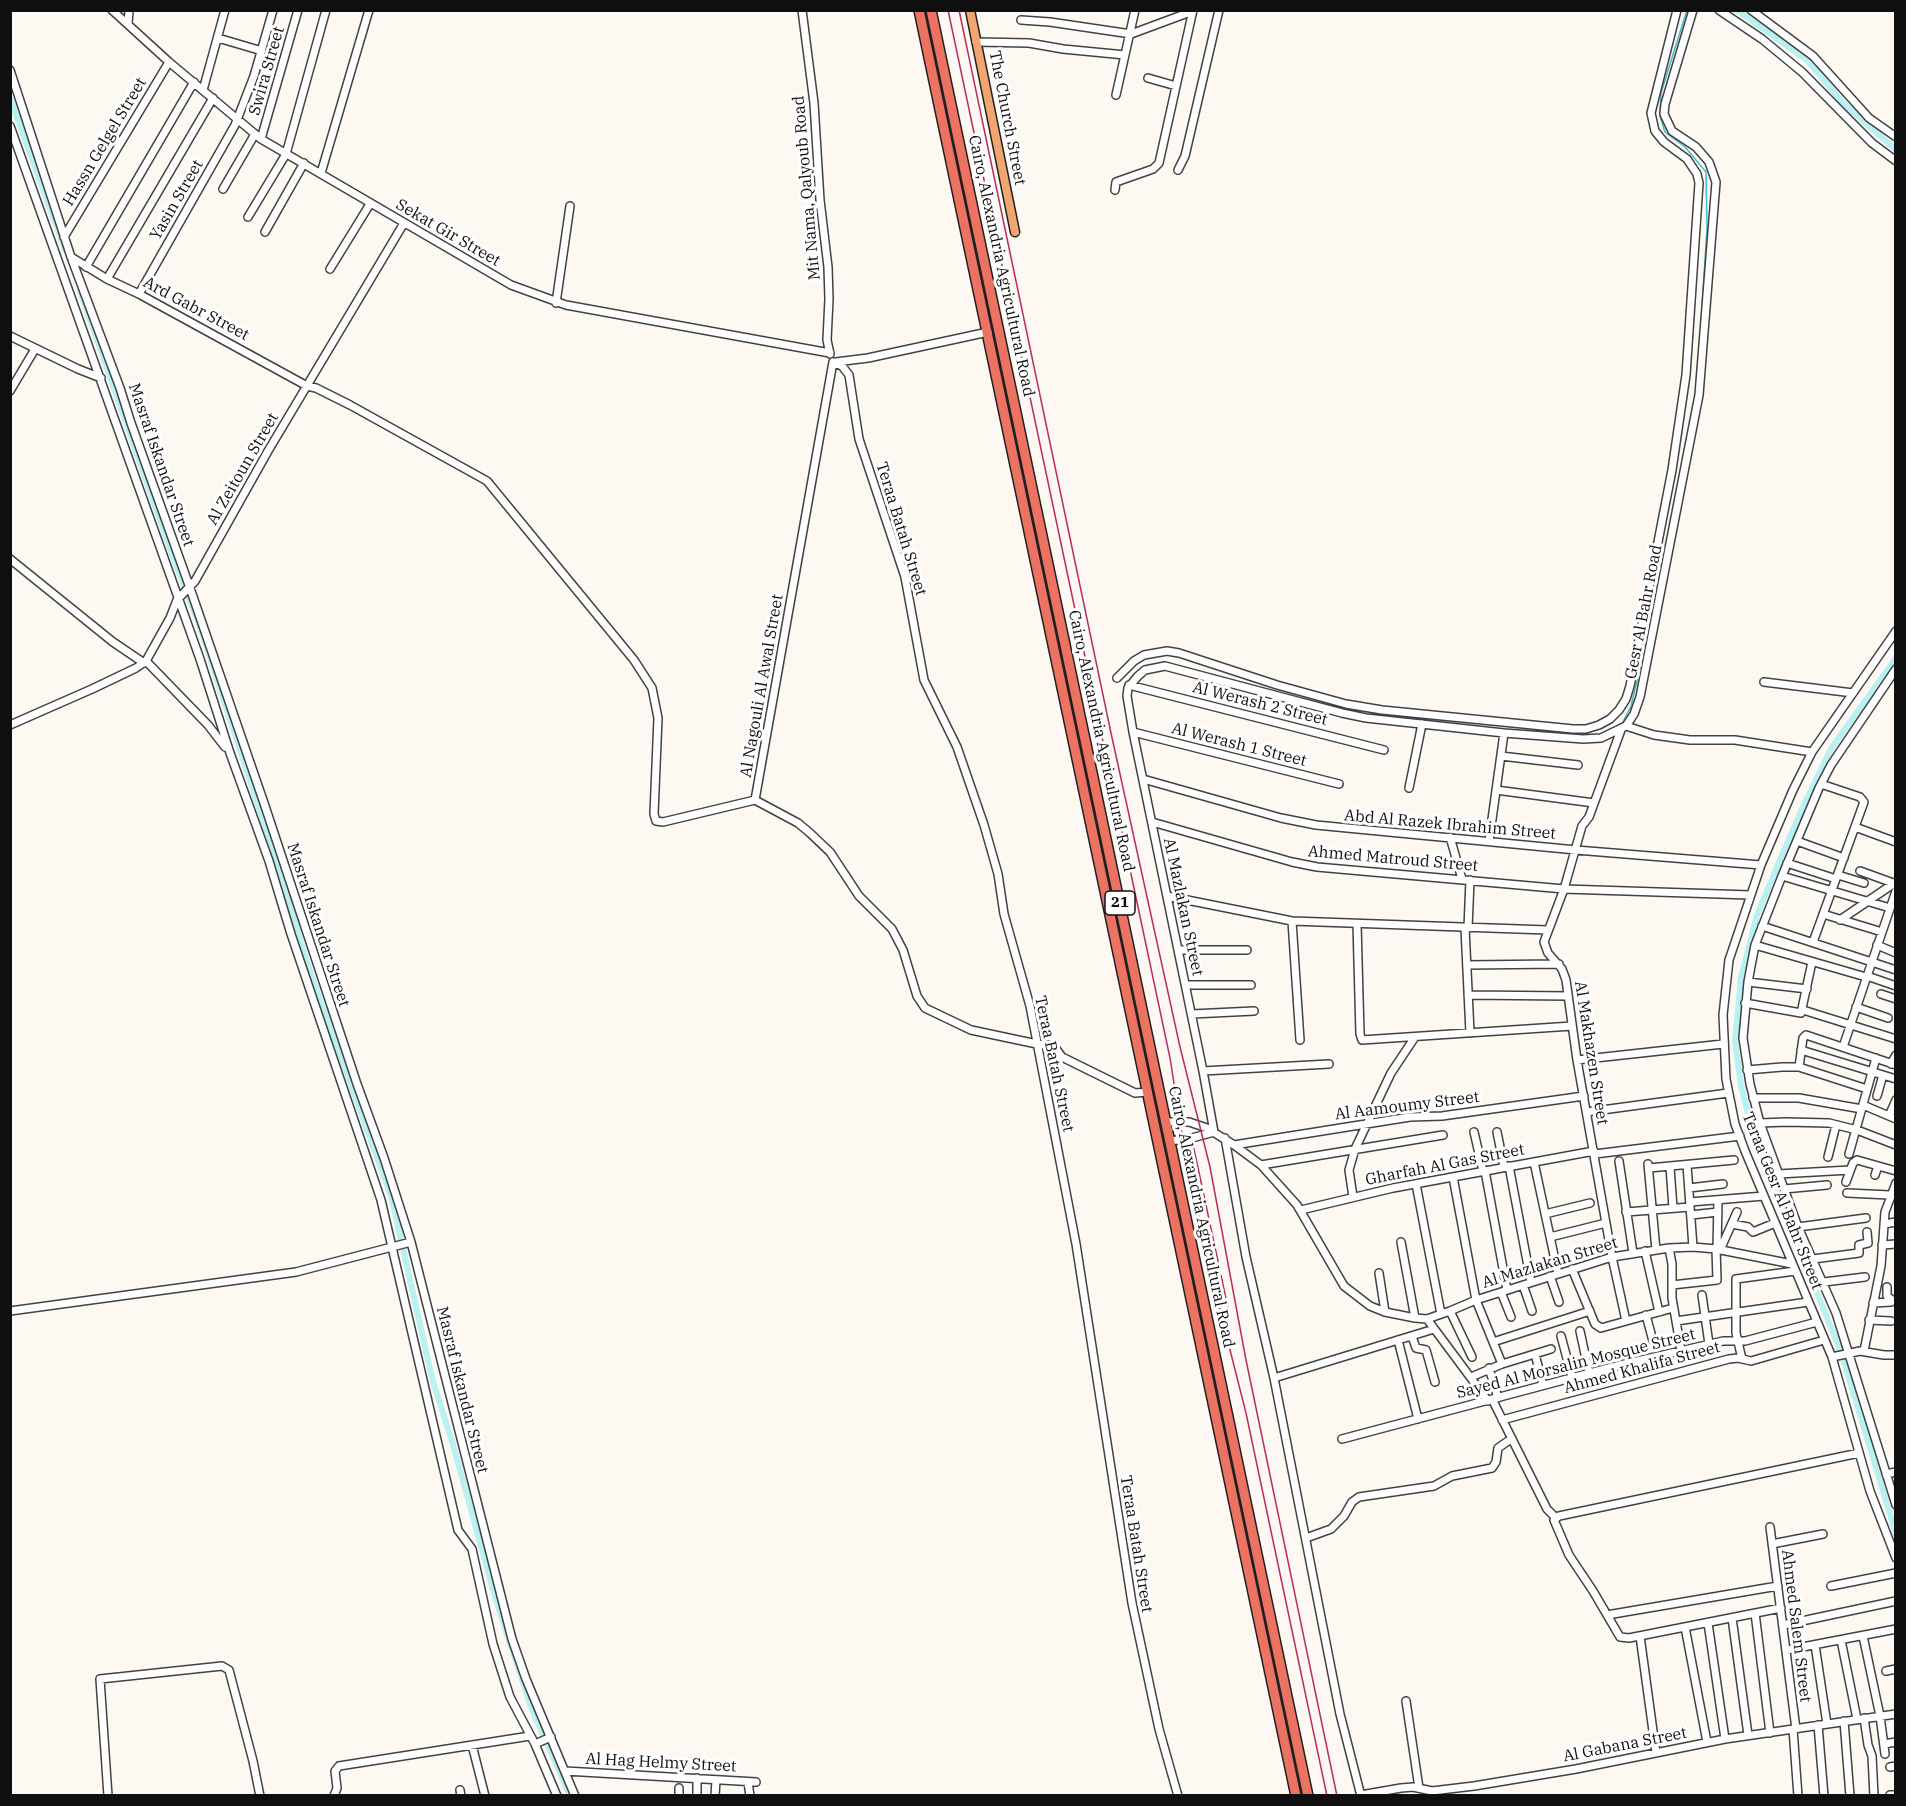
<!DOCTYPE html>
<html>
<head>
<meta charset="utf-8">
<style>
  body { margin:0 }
  #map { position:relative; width:1906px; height:1806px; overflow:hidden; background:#fef8f2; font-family:"IBM Plex Serif",serif }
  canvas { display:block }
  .frame { position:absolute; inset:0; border:12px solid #0f0f0f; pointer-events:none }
</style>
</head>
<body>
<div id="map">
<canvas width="1906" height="1806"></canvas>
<div class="frame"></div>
</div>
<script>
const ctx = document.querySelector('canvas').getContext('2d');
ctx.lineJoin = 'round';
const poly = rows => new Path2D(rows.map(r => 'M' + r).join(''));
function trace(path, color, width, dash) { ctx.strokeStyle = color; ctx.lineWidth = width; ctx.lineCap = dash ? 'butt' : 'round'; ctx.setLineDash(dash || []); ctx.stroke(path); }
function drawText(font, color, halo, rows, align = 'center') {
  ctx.font = font + ' "IBM Plex Serif",serif'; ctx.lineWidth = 6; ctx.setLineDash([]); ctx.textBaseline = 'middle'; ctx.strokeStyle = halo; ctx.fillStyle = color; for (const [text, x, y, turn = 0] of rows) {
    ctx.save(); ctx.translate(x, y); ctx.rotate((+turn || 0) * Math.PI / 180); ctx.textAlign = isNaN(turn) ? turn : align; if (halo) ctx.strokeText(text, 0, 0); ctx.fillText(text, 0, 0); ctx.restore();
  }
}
trace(poly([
  [1687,10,1661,93,1660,116,1665,132,1685,147,1706,172,1707,228,1699,355],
  [1666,547,1678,487],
  [1617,727,1623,722,1631,706,1649,631]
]), '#44bdc6', 1.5);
trace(poly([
  [1737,10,1807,60,1843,103,1896,150],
  [10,98,65,250],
  [80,291,169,546,201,630,290,904,306,960,392,1199,432,1378,454,1448,495,1597,531,1707,570,1796],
  [1896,658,1832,747,1806,800,1782,855,1757,915,1741,978,1735,1041,1741,1086,1753,1133,1842,1355,1896,1534]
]), '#b9f1f3', 6);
const minor = poly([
  [112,10,169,62,261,139,511,285,566,305,830,353],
  [802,10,814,103,820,200,828,267,829,299,827,340,830,354],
  [1719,10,1762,39,1802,72,1872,143,1896,161],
  [1751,10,1813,56,1869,118,1896,137],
  [1021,20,1050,22,1131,34,1193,11],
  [128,24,129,10],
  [218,38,262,51],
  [976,42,1029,43,1063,49,1125,55],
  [10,70,71,257,120,388,131,423,190,588,265,806,357,1084,384,1158,411,1242,512,1639,526,1679,575,1796],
  [1148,78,1176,86],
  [203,90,225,10],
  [1116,95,1135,10],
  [10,126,200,659,230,753,269,861,291,934,381,1200,458,1530,472,1549,493,1644,510,1697,535,1744,557,1796],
  [261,139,298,10],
  [1178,170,1185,156,1219,10],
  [321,173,369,10],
  [223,189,255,134],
  [1115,190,1116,182,1153,169,1159,163,1193,10],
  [248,217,286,154,326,10],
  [265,232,304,163],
  [64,237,169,62],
  [71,257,107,279,139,294,307,386,316,388,350,405,487,481,634,660,652,688,658,718,654,814,656,821,663,822,755,800],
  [86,267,194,82],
  [330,269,370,204],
  [107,279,213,98],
  [139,294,235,125,254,76,273,10],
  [556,303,570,206],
  [10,336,78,369,101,378],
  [833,362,842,366,849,375,859,439,905,577,924,680,957,747,984,825,998,874,1004,914,1030,1006,1076,1244,1132,1603,1159,1729,1178,1796],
  [836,362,868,358,988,332],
  [10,391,35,349],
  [10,559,113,642,144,663],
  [1896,631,1812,752,1793,790,1761,865,1729,960,1723,1015,1726,1079,1735,1124,1745,1151,1832,1357,1870,1491,1896,1558],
  [146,661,208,725,225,747],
  [1896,669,1831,765,1819,788,1782,876,1755,945,1748,982,1743,1038,1750,1084,1760,1123,1798,1227,1836,1313,1896,1505],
  [1117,678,1134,661,1144,655,1167,651,1179,653,1277,685,1346,704,1382,710,1573,729,1586,729,1599,725,1610,719,1619,710,1626,699,1630,686,1672,470,1686,375,1699,183,1697,174,1687,159,1664,142,1655,131,1651,113,1677,10],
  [1764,682,1853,693],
  [1129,685,1384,750],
  [10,725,92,689,136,668,146,661,170,618,177,600,195,581,268,451,404,223],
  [1626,726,1654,735,1690,740,1735,740,1812,752],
  [1621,730,1589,817,1582,826,1564,889,1544,942,1548,953,1562,969,1566,980,1577,1060,1612,1257,1626,1321],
  [1133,732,1339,784],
  [1501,756,1578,765],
  [1143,779,1281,818,1316,825,1576,850,1761,865],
  [1409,788,1422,724],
  [1496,790,1594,803],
  [755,800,798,823,810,833,830,852,859,896,892,929,903,950,917,996,925,1008,971,1030,1037,1044,1054,1046,1062,1057,1135,1093,1148,1092],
  [755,800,833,362],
  [1152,822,1292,862,1317,867,1564,889,1750,895],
  [1855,827,1896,842],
  [1450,837,1462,879],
  [1489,841,1504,733],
  [1797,841,1844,858],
  [1787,863,1836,879],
  [1860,871,1896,884],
  [1838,875,1864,883],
  [1782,876,1890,908],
  [1167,896,1292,921,1547,930],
  [1823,914,1882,932],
  [1840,920,1896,882],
  [1292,921,1300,1040],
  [1357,924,1360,1034,1362,1040,1572,1026],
  [1762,926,1896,970],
  [1465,928,1470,1033],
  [1468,928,1470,880],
  [1813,942,1864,802,1860,797,1821,784],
  [1755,945,1866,977],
  [1877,945,1896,953],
  [1178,950,1247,950],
  [1467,965,1559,964],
  [1867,976,1896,986],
  [1748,982,1807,989],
  [1186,985,1251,985],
  [1881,994,1896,999],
  [1468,995,1568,996],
  [1745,1003,1801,1013,1812,962],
  [1856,1007,1888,1018],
  [1803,1010,1896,1039],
  [1192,1014,1254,1011],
  [1843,1047,1896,891],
  [1801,1050,1896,1079],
  [1577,1060,1723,1044],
  [1891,1064,1896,1055],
  [1799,1067,1803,1038,1806,1035,1896,1065],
  [1747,1070,1782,1067,1799,1067,1867,1089],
  [1203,1071,1329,1064],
  [1877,1096,1883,1075],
  [1753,1098,1799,1098,1862,1109],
  [1863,1105,1896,1119],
  [1587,1112,1728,1093],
  [1889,1116,1896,1100],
  [1167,1122,1189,1122,1207,1128,1234,1145,1261,1165,1297,1205,1344,1286,1370,1306,1385,1312,1415,1318,1427,1319,1450,1311,1476,1300,1612,1257,1669,1248,1693,1247,1716,1249,1792,1264],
  [1760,1123,1786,1122,1829,1123,1857,1130,1896,1145],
  [1214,1132,1203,1071,1133,732,1127,696,1128,688,1138,676,1145,670,1165,666,1342,713,1366,718,1504,733,1583,739,1601,738,1626,726,1634,714,1640,697,1699,395,1716,182,1709,162,1696,147,1672,131,1664,114,1665,104,1693,10],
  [1474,1132,1483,1171],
  [1497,1132,1504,1167],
  [1225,1138,1246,1257,1274,1378,1340,1714,1361,1796],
  [1170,1141,1192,1138,1214,1132],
  [1234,1145,1410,1117,1442,1116,1584,1096],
  [1595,1154,1740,1136],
  [1849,1154,1876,1058],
  [1828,1157,1836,1125],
  [1619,1161,1633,1253],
  [1534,1162,1558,1274],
  [1648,1164,1656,1250],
  [1261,1165,1443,1135],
  [1687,1165,1693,1247],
  [1509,1166,1531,1282],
  [1670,1167,1673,1208],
  [1649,1168,1734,1160],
  [1485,1171,1507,1290],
  [1778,1174,1850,1170],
  [1875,1175,1878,1166],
  [1453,1177,1476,1300,1502,1364],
  [1846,1182,1853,1163,1857,1160,1896,1171],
  [1416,1184,1441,1314],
  [1689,1188,1723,1184],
  [1784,1189,1827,1185],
  [1847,1193,1890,1195],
  [1353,1197,1349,1170,1355,1149,1391,1073,1415,1037],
  [1690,1202,1764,1196],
  [1301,1210,1393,1188,1594,1151],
  [1626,1212,1690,1207],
  [1545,1214,1590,1203],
  [1691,1215,1718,1212],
  [1732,1224,1748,1227,1753,1232,1775,1223],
  [1884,1224,1896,1222],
  [1798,1227,1866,1218],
  [1550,1237,1606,1223],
  [1401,1242,1415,1318],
  [1882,1245,1896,1244],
  [1669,1248,1672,1264,1672,1298,1681,1350],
  [1717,1250,1718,1200],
  [1720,1250,1737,1212],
  [1645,1251,1659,1312],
  [1813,1259,1859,1253,1859,1245,1868,1243,1867,1232],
  [1572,1269,1595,1324,1601,1328,1673,1308],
  [1379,1273,1385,1312],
  [1550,1276,1559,1302],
  [1824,1282,1865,1277],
  [1523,1285,1532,1311],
  [1672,1285,1717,1280,1716,1249],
  [1501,1292,1511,1317],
  [1702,1295,1709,1344],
  [1873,1303,1891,1302,1891,1299,1887,1296,1887,1287],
  [10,1311,296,1272,411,1242],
  [1450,1311,1472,1357],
  [1646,1315,1653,1341],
  [1427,1319,1488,1401],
  [1869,1320,1891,1321],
  [1676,1321,1808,1302],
  [1580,1331,1589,1373],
  [1412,1336,1416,1348,1426,1350,1435,1382],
  [1561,1336,1572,1377],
  [1398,1340,1418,1419],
  [1493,1342,1590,1311],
  [1864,1351,1881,1266,1885,1212,1896,1183],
  [1535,1354,1543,1385],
  [1832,1357,1860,1351,1884,1355,1896,1355],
  [1742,1359,1736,1333,1736,1279,1795,1271],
  [1489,1368,1498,1398],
  [1471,1377,1502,1364,1551,1349],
  [1274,1378,1434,1329],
  [1492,1399,1547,1509,1555,1517],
  [1502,1420,1729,1359,1738,1358,1751,1361,1824,1340],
  [1342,1439,1620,1365,1723,1341,1745,1341,1817,1322],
  [1886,1474,1896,1472],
  [1770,1527,1796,1729],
  [1306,1538,1331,1529,1344,1516,1352,1502,1359,1497,1434,1486,1452,1476,1492,1468,1496,1462,1498,1448,1511,1439],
  [1772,1544,1823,1534],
  [1831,1586,1896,1573],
  [1781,1608,1629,1638,1620,1637,1593,1591,1569,1555,1554,1520,1559,1516,1859,1453],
  [1755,1613,1770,1733],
  [1607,1615,1778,1586],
  [1732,1618,1748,1735],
  [1708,1623,1725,1739],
  [1783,1625,1896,1601],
  [1685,1627,1707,1742],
  [1640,1636,1656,1753],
  [1863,1636,1880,1716,1885,1754],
  [1841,1640,1857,1719],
  [1815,1645,1827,1724],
  [1787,1650,1896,1629],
  [1886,1671,1896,1669],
  [1406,1701,1419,1788],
  [1864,1718,1868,1745,1872,1756,1874,1796],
  [1844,1721,1850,1796],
  [1818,1725,1824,1796],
  [1793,1729,1798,1796],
  [535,1744,551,1737],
  [1884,1744,1896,1742],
  [472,1745,485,1796],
  [1890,1767,1896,1766],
  [565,1771,756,1782],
  [697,1778,697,1796],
  [748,1782,750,1796],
  [679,1788,679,1796],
  [460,1790,461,1796],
  [1361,1795,1401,1788,1413,1787,1432,1791,1474,1786,1576,1769,1725,1739,1896,1714],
  [1890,1795,1896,1795],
  [108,1796,100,1679,222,1666,229,1670,253,1761,260,1796],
  [334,1796,337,1788,335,1771,339,1766,530,1736],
  [715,1796,716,1780]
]);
const major = poly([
  [970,10,1015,232]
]);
const highway = poly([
  [919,10,1296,1796],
  [931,10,1308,1796]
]);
trace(minor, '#424242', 10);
trace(major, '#202020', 11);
trace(highway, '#202020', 12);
trace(minor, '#fff', 7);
trace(major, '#f1a66f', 8);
trace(highway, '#ec7362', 9);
trace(poly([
  [948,10,1170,1058,1183,1140,1210,1271,1246,1413,1327,1796],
  [959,10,1111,733,1180,1047,1210,1167,1246,1360,1337,1796],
  [1191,1135,1228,1308]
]), '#b82e62', 1.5);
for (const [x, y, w] of [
  [1120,903,30]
]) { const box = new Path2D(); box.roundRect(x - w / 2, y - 12, w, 24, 4.5); ctx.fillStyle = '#fff'; ctx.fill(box); trace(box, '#0f0f0f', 1.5); }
drawText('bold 15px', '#0f0f0f', null, [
  ["21",1120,903]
]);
drawText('16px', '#0f0f0f', '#fff', [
  ["Swira Street",267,71,-74],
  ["The Church Street",1007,118,79],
  ["Hassn Gelgel Street",105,142,-59],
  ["Mit Nama, Qalyoub Road",807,188,-95],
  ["Yasin Street",177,200,-60],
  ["Sekat Gir Street",448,233,30],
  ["Cairo, Alexandria Agricultural Road",1001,266,78],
  ["Ard Gabr Street",196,309,28],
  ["Masraf Iskandar Street",161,465,71],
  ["Al Zeitoun Street",243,469,-60],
  ["Teraa Batah Street",901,529,73],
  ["Gesr Al Bahr Road",1644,612,-79],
  ["Al Nagouli Al Awal Street",762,686,-80],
  ["Al Werash 2 Street",1260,704,14],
  ["Cairo, Alexandria Agricultural Road",1101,741,78],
  ["Al Werash 1 Street",1239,745,14],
  ["Abd Al Razek Ibrahim Street",1450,825,5],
  ["Ahmed Matroud Street",1393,859,5],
  ["Al Mazlakan Street",1183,907,78],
  ["Masraf Iskandar Street",318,925,72],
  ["Al Makhazen Street",1591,1053,81],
  ["Teraa Batah Street",1054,1064,78],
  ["Al Aamoumy Street",1407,1106,-7],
  ["Gharfah Al Gas Street",1445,1165,-11],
  ["Teraa Gesr Al Bahr Street",1782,1201,68],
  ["Cairo, Alexandria Agricultural Road",1201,1217,78],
  ["Al Mazlakan Street",1550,1263,-17],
  ["Sayed Al Morsalin Mosque Street",1576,1364,-14],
  ["Ahmed Khalifa Street",1642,1368,-15],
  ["Masraf Iskandar Street",462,1390,76],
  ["Teraa Batah Street",1136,1544,81],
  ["Ahmed Salem Street",1796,1626,83],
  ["Al Gabana Street",1625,1745,-11],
  ["Al Hag Helmy Street",661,1763,3]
]);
</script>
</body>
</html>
